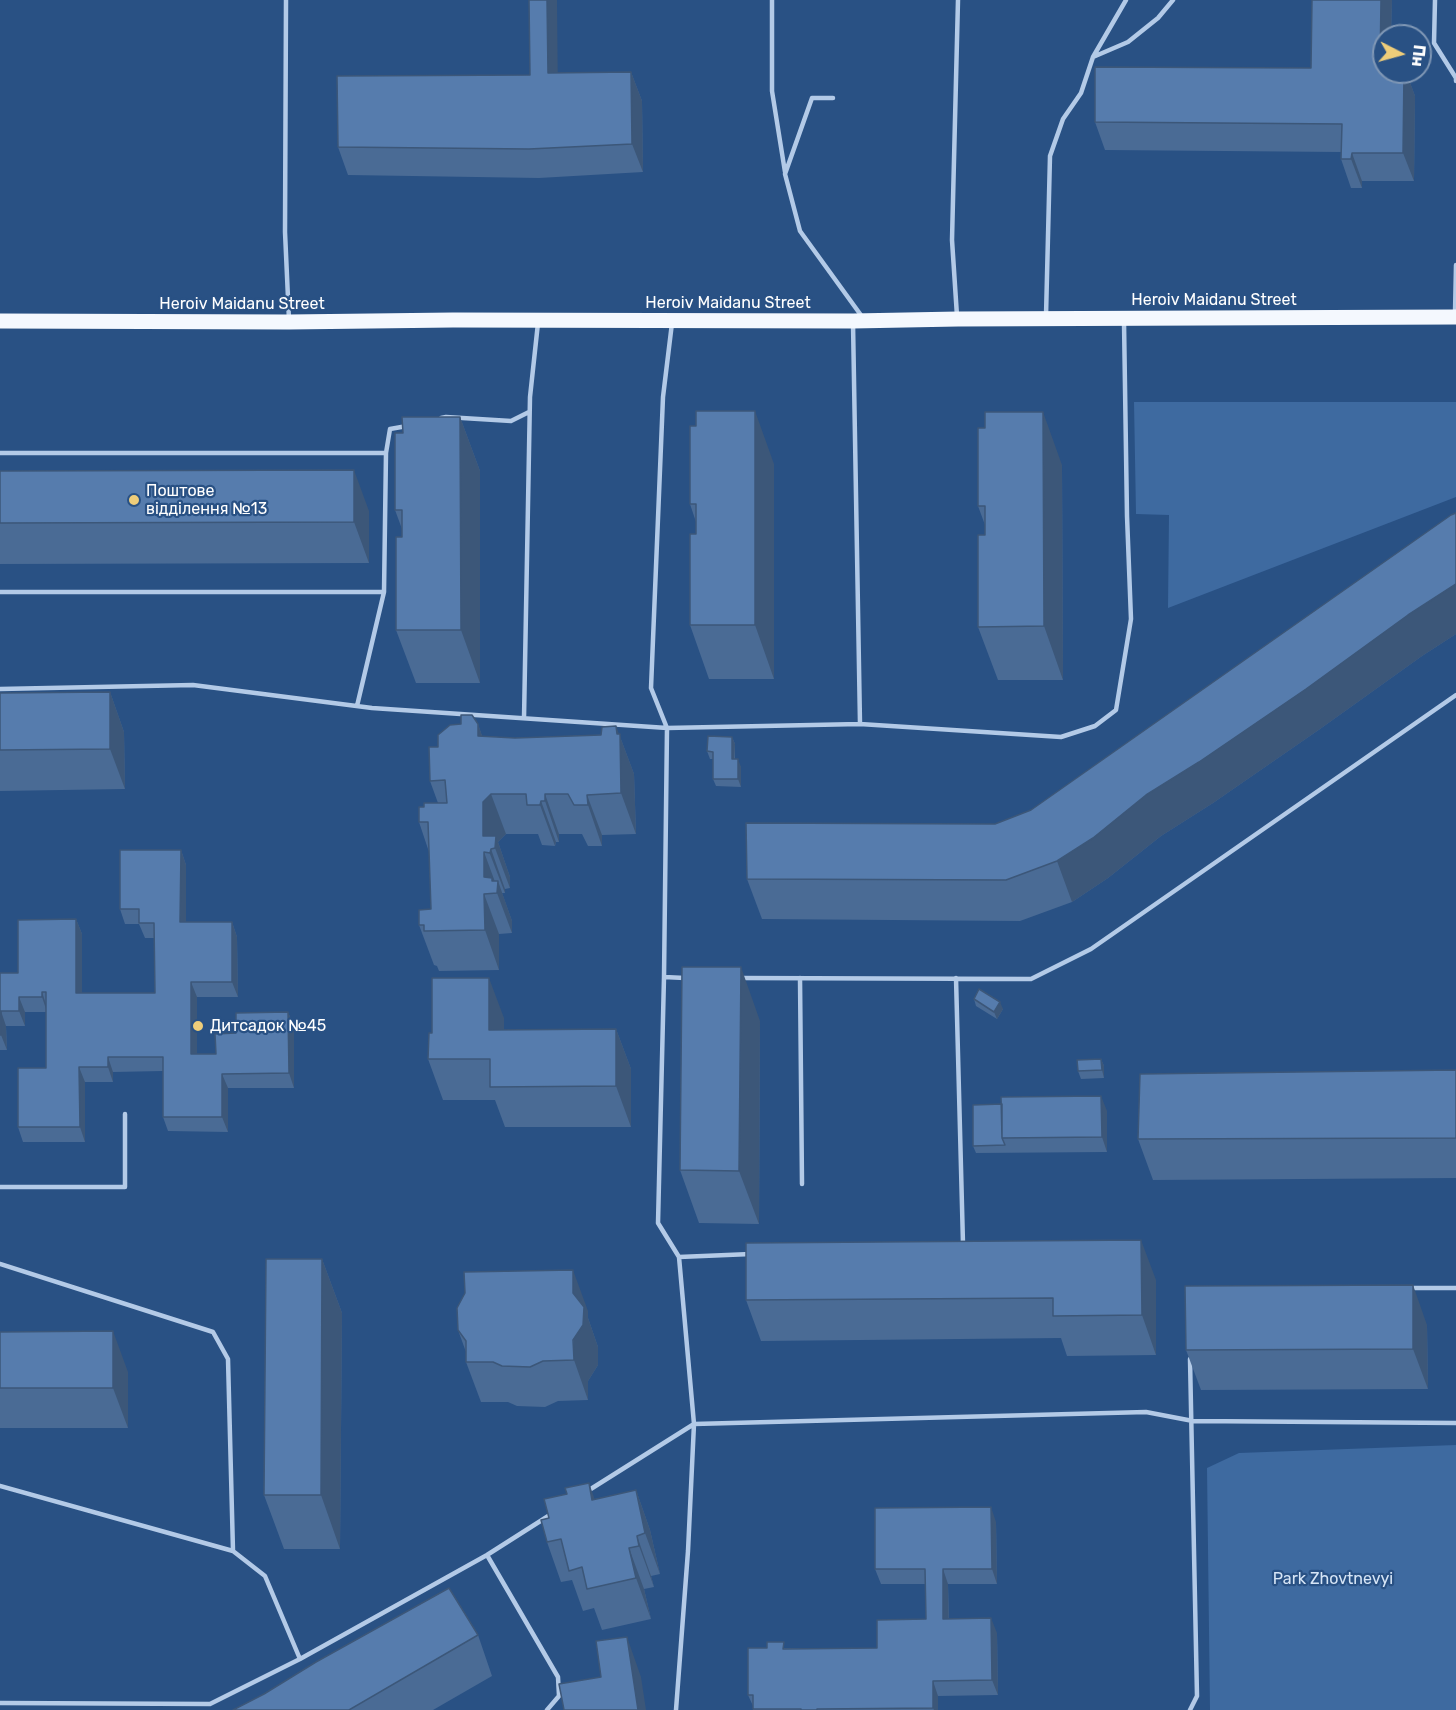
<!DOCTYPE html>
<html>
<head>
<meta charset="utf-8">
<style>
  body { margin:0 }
  #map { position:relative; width:1456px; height:1710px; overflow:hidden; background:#295184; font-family:Rubik,sans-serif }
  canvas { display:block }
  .north { position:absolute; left:1372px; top:24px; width:60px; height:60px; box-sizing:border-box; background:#295184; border:2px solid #7f97b5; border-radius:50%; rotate:96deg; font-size:16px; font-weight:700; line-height:24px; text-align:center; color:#fff }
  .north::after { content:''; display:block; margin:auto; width:21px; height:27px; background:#eecd7a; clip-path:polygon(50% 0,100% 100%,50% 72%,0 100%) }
</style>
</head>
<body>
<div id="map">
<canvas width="1456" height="1710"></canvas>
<div class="north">Пн</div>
</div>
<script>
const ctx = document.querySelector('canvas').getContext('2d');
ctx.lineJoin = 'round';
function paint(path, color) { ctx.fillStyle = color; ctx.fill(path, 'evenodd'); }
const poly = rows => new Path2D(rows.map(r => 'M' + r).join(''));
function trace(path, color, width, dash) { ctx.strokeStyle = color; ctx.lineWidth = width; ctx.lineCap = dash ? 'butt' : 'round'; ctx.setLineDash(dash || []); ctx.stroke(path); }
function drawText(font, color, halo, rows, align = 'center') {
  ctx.font = font + ' Rubik,sans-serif'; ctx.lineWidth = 4.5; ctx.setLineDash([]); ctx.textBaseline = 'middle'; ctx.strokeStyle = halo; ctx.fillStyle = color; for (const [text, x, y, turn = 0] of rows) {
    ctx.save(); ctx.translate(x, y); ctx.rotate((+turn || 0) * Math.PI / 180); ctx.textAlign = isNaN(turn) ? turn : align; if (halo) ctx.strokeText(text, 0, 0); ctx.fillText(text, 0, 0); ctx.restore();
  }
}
paint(poly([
  [1134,402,1456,402,1456,497,1168,608,1169,515,1136,514],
  [1456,1445,1456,1710,1210,1710,1207,1468,1239,1453]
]), '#3e6aa0');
trace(poly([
  [286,0,285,232,289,320],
  [772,0,772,91,785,172],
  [1435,0,1434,43,1456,78,1456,81],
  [1093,57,1128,42,1158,18,1173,0],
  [833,98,812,98,785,174,800,231,863,318],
  [1455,313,1456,265],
  [957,316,952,240,958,0],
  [1046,316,1050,156,1063,119,1081,93,1093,57,1126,0],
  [853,323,860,724],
  [441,418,446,417,511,421,529,412],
  [0,453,386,453],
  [0,592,384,592,386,453,390,429,407,426],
  [0,689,193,685,372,708,667,728,860,724,1061,737,1095,726,1116,710,1131,619,1127,516,1124,322],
  [357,706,384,592],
  [524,718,530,397,538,323],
  [664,977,685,978],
  [739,978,1031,979,1091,949,1456,695],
  [800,978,802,1184],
  [956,978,963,1244,961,1244],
  [0,1187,125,1187,125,1114],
  [679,1257,751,1254],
  [0,1264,213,1332,228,1359,233,1551,0,1486],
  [1408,1288,1456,1288],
  [586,1492,694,1424,679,1257,658,1223,664,977,667,728,651,688,663,397,672,323],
  [233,1551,265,1576,300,1659],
  [487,1555,558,1677,559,1696,547,1710],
  [0,1703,210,1704,300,1659,487,1555,553,1513],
  [676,1710,688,1551,694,1424,1146,1412,1193,1421,1456,1423],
  [1190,1710,1197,1696,1190,1359]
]), '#b3cae7', 4.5);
trace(poly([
  [0,321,289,322,453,320,853,321,958,319,1456,317]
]), '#f4f8fe', 15);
paint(poly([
  [1312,0,1392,0,1391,36,1384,72,1406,72,1415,96,1414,181,1362,181,1362,188,1351,188,1341,159,1341,152,1105,150,1095,122,1311,68],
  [631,72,642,101,643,172,539,178,348,175,338,147,530,75],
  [460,417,480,471,480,683,416,683,396,630,402,537,402,529,395,510,403,433],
  [774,464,774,679,709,679,690,625,696,534,696,522,690,504],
  [1062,465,1063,680,998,680,978,627,985,535,985,525,978,506],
  [0,471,369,511,369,563,0,564],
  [1456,513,1456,634,1422,656,1320,729,1213,803,1161,836,1108,878,1072,902,1020,921,762,919,747,879,995,824,1031,810],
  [110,692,124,732,125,789,0,791,0,693],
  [478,724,482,736,515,738,619,734,634,774,636,834,602,835,602,846,588,846,582,834,559,834,559,842,556,842,555,846,542,845,538,834,506,834,498,842,510,877,510,888,505,889,505,893,502,893,512,921,512,933,499,934,499,970,439,971,437,966,434,965,419,925,431,909,429,852,419,822,424,807,438,803,430,781,438,747],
  [732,737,735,744,735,759,741,767,741,787,716,786,713,779,713,759,710,759,707,751],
  [181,850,186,865,186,922,232,922,237,937,238,997,197,997,197,1054,216,1054,236,1033,288,1012,294,1027,294,1088,228,1088,228,1132,168,1131,163,1117,163,1071,113,1072,113,1082,85,1082,85,1142,23,1142,18,1127,46,1068,46,1012,25,1012,25,1026,6,1026,7,1050,0,1050,0,973,18,973,76,919,82,934,82,993,155,993,154,938,145,938,139,924,125,924,120,909],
  [974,999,1003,1009,997,1019,976,1006],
  [504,1018,504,1030,616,1029,631,1069,631,1127,505,1127,495,1100,443,1100,428,1059,432,1033],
  [760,1021,759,1224,699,1223,680,1170],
  [1101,1059,1104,1066,1104,1078,1081,1079,1078,1071],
  [1456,1070,1456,1178,1153,1180,1138,1139],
  [1107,1111,1107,1152,976,1153,973,1146],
  [322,1259,342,1313,340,1549,284,1549,264,1495],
  [1156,1280,1156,1355,1067,1356,1061,1338,761,1341,746,1300],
  [588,1311,588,1318,598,1347,598,1365,588,1381,588,1400,558,1401,545,1407,517,1406,508,1402,481,1402,466,1362,466,1352,458,1330],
  [1427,1325,1428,1389,1201,1390,1186,1350],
  [0,1332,128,1372,128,1428,0,1428],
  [636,1490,650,1530,660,1574,651,1576,654,1587,644,1589,651,1619,602,1630,594,1608,583,1611,572,1580,561,1582,547,1542,549,1518,595,1499],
  [996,1522,997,1584,948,1584,949,1619,997,1633,998,1695,938,1696,938,1710,753,1710,753,1706,748,1695,767,1648,877,1648,926,1619,925,1584,881,1584,875,1569],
  [478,1635,492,1676,433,1710,233,1710]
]), '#4a6b95');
paint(poly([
  [547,0,557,0,558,102,548,73],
  [1381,0,1392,0,1391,36,1384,36,1384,72,1380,67],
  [631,72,642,101,643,172,632,144],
  [1404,72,1406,72,1415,96,1414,181,1403,153],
  [1352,153,1362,181,1362,188,1351,159],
  [755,411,774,464,774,679,755,625],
  [1043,412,1062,465,1063,680,1044,626],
  [460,417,480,471,480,683,461,630],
  [354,470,369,511,369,563,354,522],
  [1456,584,1456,634,1422,656,1320,729,1213,803,1161,836,1108,878,1072,902,1057,861,1146,795,1408,615],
  [110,692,124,732,125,789,110,749],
  [478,724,492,765,478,736],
  [616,726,634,774,636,834,621,793],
  [732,737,735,744,734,766,732,759],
  [738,759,741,767,741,787,738,779],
  [491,794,506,834,498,842,510,877,510,888,495,848,491,849,505,889,505,893,483,836,483,802],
  [545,794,559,834,559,842,545,801],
  [587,795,602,835,602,846,588,805],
  [541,801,556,842,555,846,540,805],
  [181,850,186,865,186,937,180,922],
  [484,852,498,890,498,881,512,921,512,933,497,893,484,877],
  [484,894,499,934,499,970,485,930],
  [76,919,82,934,82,1008,76,993],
  [232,922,237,937,238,997,232,982],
  [741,967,760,1021,759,1224,739,1171],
  [489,978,504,1018,504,1070,489,1030],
  [191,982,197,997,197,1069,191,1054],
  [42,992,47,1007,47,1012,42,997],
  [19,997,25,1012,25,1026,19,1011],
  [1000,1002,1003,1009,997,1019,994,1012],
  [1,1011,6,1026,7,1050,1,1035],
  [288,1012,294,1027,294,1088,289,1073],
  [616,1029,631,1069,631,1127,616,1086],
  [108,1057,113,1072,113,1082,108,1067],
  [1101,1059,1104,1066,1104,1078,1102,1070],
  [79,1067,85,1082,85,1142,80,1127],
  [222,1074,228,1088,228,1132,222,1117],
  [1101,1096,1107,1111,1107,1152,1102,1137],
  [1141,1240,1156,1280,1156,1355,1142,1315],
  [322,1259,342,1313,340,1549,321,1495],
  [573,1270,588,1311,588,1318,598,1347,598,1365,588,1381,588,1400,574,1360],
  [1413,1285,1427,1325,1428,1389,1413,1349],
  [113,1331,128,1372,128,1428,113,1388],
  [589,1483,603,1523,592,1500],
  [636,1490,650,1530,660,1574,645,1533],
  [991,1507,996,1522,997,1584,992,1569],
  [637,1536,651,1576,654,1587,639,1546],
  [629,1548,644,1589,651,1619,636,1578],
  [943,1569,948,1584,949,1634,943,1619],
  [991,1618,997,1633,998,1695,992,1680],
  [627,1637,641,1677,646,1710,638,1710],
  [933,1681,938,1696,938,1710,934,1710,933,1708]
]), '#3c5779');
const building = poly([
  [529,0,547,0,548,73,631,72,632,144,529,149,338,147,337,76,530,75,529,0],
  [1312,0,1381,0,1380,67,1384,67,1384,72,1404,72,1403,153,1352,153,1351,159,1341,159,1342,124,1095,122,1095,67,1311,68,1312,0],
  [696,411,755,411,755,625,690,625,690,534,696,534,696,504,690,504,690,426,696,426,696,411],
  [985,412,1043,412,1044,626,978,627,978,535,985,535,985,506,978,506,978,428,985,428,985,412],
  [402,417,460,417,461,630,396,630,396,537,402,537,402,510,395,510,395,433,403,433,402,417],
  [354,470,354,522,0,523,0,471,354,470],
  [1456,513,1456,584,1408,615,1306,689,1199,762,1146,795,1093,838,1057,861,1006,880,747,879,746,823,995,824,1031,810,1451,515,1456,513],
  [110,692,110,749,0,750,0,693,110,692],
  [461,715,472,715,478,724,478,736,515,738,601,735,602,727,616,726,617,734,620,734,621,793,587,795,588,805,574,805,568,794,545,794,545,801,541,801,540,805,527,805,526,794,491,794,483,802,483,836,496,836,495,848,491,849,490,853,484,852,484,877,492,878,492,881,498,881,497,893,484,894,485,930,424,931,424,925,419,925,419,910,431,909,428,822,419,822,419,807,424,807,424,803,447,803,445,780,430,781,429,747,438,747,438,735,450,725,461,724,461,715],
  [708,736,732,737,732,759,738,759,738,779,713,779,713,752,707,751,708,736],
  [120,850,181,850,180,922,232,922,232,982,191,982,191,1054,216,1054,215,1034,236,1033,236,1013,288,1012,289,1073,222,1074,222,1117,163,1117,163,1057,108,1057,108,1067,79,1067,80,1127,18,1127,18,1068,46,1068,46,992,42,992,42,997,19,997,19,1011,1,1011,1,1035,0,1035,0,973,18,973,18,920,76,919,76,993,155,993,154,923,139,923,139,909,120,909,120,850],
  [682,967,741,967,739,1171,680,1170,682,967],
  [432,978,489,978,489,1030,616,1029,616,1086,490,1087,490,1059,428,1059,429,1033,432,1033,432,978],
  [979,989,1000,1002,994,1012,974,999,979,989],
  [1101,1059,1102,1070,1078,1071,1077,1060,1101,1059],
  [1456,1070,1456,1138,1138,1139,1140,1074,1456,1070],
  [1101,1096,1102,1137,1002,1138,1001,1097,1101,1096],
  [1002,1104,1002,1138,1005,1145,973,1146,973,1105,1002,1104],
  [1141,1240,1142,1315,1053,1316,1053,1298,746,1300,746,1243,1141,1240],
  [266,1259,322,1259,321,1495,264,1495,266,1259],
  [573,1270,573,1293,584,1307,583,1325,573,1340,574,1360,543,1361,530,1367,502,1366,493,1362,466,1362,466,1341,458,1330,457,1308,465,1293,464,1272,573,1270],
  [1413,1285,1413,1349,1186,1350,1185,1286,1413,1285],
  [113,1331,113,1388,0,1388,0,1332,113,1331],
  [589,1483,592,1500,636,1490,645,1533,637,1536,639,1546,629,1548,636,1578,587,1589,582,1567,569,1571,561,1539,547,1542,541,1520,549,1518,544,1499,567,1494,565,1488,589,1483],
  [991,1507,992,1569,943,1569,943,1619,991,1618,992,1680,933,1681,933,1708,817,1709,817,1710,801,1710,801,1709,753,1709,753,1695,748,1695,748,1648,767,1648,767,1642,784,1642,783,1649,877,1648,877,1620,926,1619,925,1569,875,1569,875,1508,991,1507],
  [449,1588,478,1635,349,1710,233,1710,264,1694,316,1662,449,1588],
  [627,1637,638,1710,564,1710,559,1684,601,1677,596,1641,627,1637]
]);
paint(building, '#567cad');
trace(building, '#3c5779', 1.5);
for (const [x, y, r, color] of [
  [134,500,6,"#eecd7a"],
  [198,1026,6,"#eecd7a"]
]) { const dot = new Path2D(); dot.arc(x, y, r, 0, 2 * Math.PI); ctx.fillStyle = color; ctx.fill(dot); trace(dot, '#295184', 2); }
drawText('16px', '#fff', '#295184', [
  ["Heroiv Maidanu Street",1214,300],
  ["Heroiv Maidanu Street",728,303],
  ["Heroiv Maidanu Street",242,304]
]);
drawText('16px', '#fff', '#295184', [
  ["Поштове",146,491],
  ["відділення №13",146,509],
  ["Дитсадок №45",210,1026]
], 'left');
drawText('16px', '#d6e5f6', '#295184', [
  ["Park Zhovtnevyi",1333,1579]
]);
</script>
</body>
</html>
